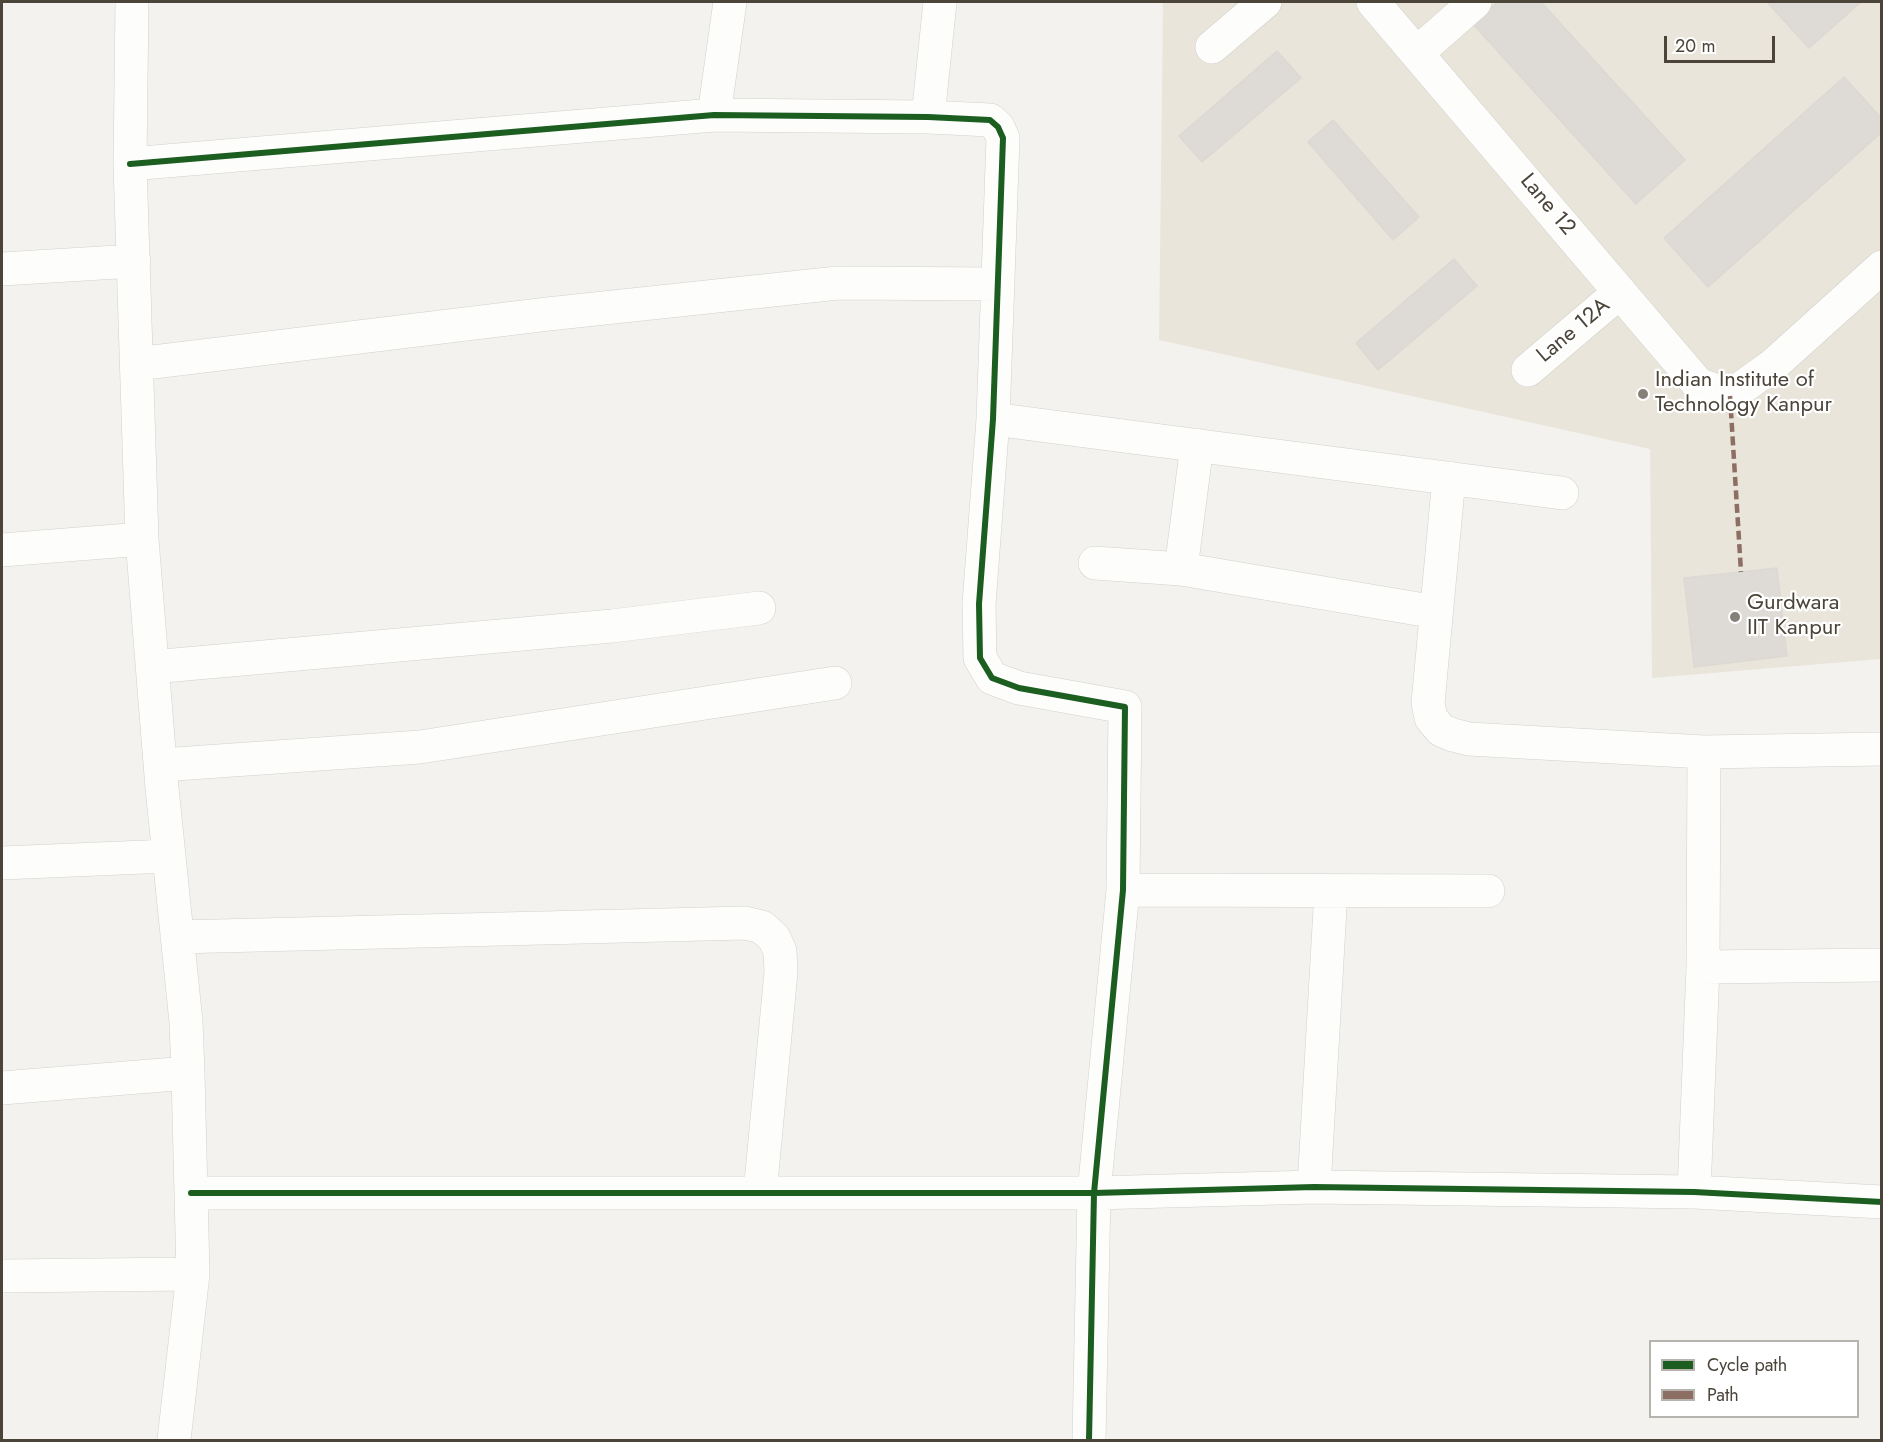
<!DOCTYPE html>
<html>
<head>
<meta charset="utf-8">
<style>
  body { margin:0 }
  #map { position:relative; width:1883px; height:1442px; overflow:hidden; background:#f4f2ee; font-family:Jost,sans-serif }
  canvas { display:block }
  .frame { position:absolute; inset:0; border:3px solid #4b4439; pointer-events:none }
  .legend { position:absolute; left:1649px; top:1340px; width:210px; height:78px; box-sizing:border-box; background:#fff; border:2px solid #b7b4b0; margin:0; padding:8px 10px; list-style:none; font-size:18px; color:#4b4439 }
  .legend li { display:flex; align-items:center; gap:12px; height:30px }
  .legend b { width:30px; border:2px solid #b7b4b0 }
  .scale { position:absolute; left:1664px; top:36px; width:111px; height:27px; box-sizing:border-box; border:3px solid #4b4439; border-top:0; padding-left:8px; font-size:18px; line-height:21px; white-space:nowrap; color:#4b4439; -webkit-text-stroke:4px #fff; paint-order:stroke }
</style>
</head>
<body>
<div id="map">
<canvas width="1883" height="1442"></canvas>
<div class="frame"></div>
<ul class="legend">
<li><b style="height:8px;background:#1b5e20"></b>Cycle path</li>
<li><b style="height:8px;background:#8d6e63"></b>Path</li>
</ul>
<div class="scale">20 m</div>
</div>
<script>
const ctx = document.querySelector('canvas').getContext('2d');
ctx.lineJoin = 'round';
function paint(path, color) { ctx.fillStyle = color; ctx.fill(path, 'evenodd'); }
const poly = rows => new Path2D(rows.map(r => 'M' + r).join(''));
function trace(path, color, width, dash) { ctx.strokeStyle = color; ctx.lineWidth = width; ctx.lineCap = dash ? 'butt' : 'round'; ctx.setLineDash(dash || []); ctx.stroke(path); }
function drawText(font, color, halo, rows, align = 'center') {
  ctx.font = font + ' Jost,sans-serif'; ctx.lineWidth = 4.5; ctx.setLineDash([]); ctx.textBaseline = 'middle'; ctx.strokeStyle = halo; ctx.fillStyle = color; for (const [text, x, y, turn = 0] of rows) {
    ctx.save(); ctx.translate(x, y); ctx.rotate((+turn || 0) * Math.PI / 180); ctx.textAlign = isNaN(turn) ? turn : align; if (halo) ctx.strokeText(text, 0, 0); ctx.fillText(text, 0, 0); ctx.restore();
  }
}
paint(poly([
  [1163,2,1881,2,1881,659,1652,678,1650,449,1159,340]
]), '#eae5da');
const building = poly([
  [1498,2,1541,2,1685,160,1636,204,1473,24,1498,2],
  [1767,2,1861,2,1809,48,1767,2],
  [1277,51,1301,78,1202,162,1179,136,1277,51],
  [1844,77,1882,119,1882,132,1708,287,1664,238,1844,77],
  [1333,120,1419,217,1393,240,1308,142,1333,120],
  [1454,259,1477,286,1378,370,1356,343,1454,259],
  [1777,568,1787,656,1694,667,1684,578,1777,568]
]);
paint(building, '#dedbd6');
trace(building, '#dcd9d4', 1.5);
const minor = poly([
  [132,2,130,164,142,539,162,788,186,1022,188,1073,193,1274,174,1440],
  [1373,2,1698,384,1730,396,1772,366,1882,267],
  [1212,47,1265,2],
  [1417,53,1475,2],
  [714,115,730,2],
  [928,117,940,2],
  [130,164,714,115,928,117,990,120,998,127,1003,138,993,419,979,604,980,658,992,678,1019,688,1125,707,1123,890,1094,1193,1089,1440],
  [2,269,134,261],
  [137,364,548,314,838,283,998,284],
  [1528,370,1620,292],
  [993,419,1562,493],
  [1449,478,1428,703,1431,718,1441,730,1453,735,1469,739,1704,752],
  [2,550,142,539],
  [1095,563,1181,569,1436,612],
  [1181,569,1197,445],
  [152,667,612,626,759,608],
  [161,765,420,747,835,683],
  [2,863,169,856],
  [1123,890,1488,891],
  [177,937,745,923,762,927,774,938,780,951,781,972,760,1193],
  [1703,967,1882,965],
  [2,1088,188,1073],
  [1314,1187,1331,891],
  [1694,1192,1703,967,1704,752,1882,749],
  [191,1193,1094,1193,1314,1187,1694,1192,1882,1202],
  [2,1276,193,1274]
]);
trace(minor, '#d2d0cb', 34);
trace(minor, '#fdfdfc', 33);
trace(poly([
  [1730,396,1741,572]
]), '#8d6e63', 4.5, [9, 4.5]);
trace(poly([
  [130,164,714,115,928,117,990,120,998,127,1003,138,993,419,979,604,980,658,992,678,1019,688,1125,707,1123,890,1094,1193,1089,1440],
  [191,1193,1094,1193,1314,1187,1694,1192,1882,1202]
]), '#1b5e20', 6);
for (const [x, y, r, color] of [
  [1643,394,6,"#868178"],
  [1735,617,6,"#868178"]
]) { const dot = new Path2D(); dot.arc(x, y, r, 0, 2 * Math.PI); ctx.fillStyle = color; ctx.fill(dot); trace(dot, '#fff', 2); }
drawText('22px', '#4b4439', '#fff', [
  ["Lane 12",1547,205,50],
  ["Lane 12A",1574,331,-40]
]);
drawText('22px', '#4b4439', '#fff', [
  ["Indian Institute of",1655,381],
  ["Technology Kanpur",1655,406],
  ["Gurdwara",1747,604],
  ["IIT Kanpur",1747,629]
], 'left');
</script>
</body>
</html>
